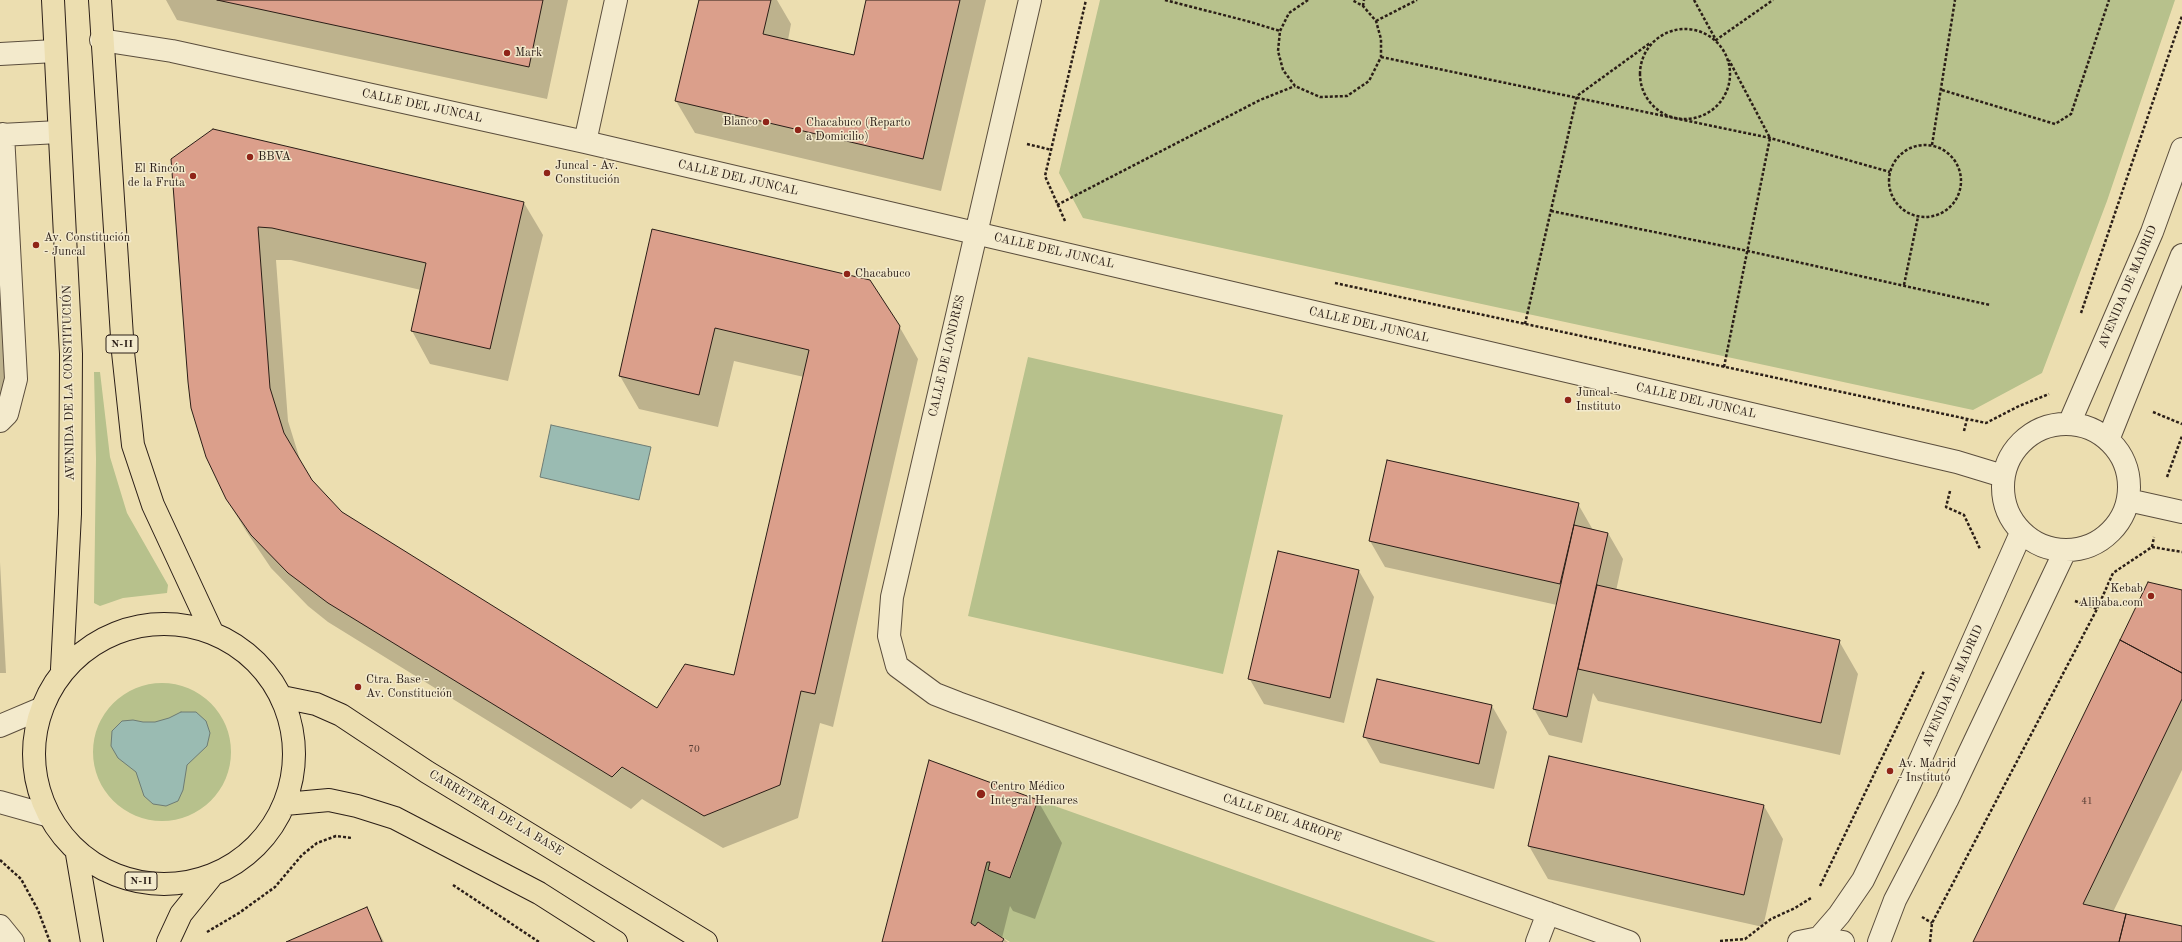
<!DOCTYPE html>
<html>
<head>
<meta charset="utf-8">
<style>
  body { margin:0 }
  canvas { display:block; background:#ecdeb0 }
</style>
</head>
<body>
<canvas width="2182" height="942"></canvas>
<script>
const ctx = document.querySelector('canvas').getContext('2d');
ctx.lineJoin = 'round';
function paint(path, color) { ctx.fillStyle = color; ctx.fill(path, 'evenodd'); }
const poly = rows => new Path2D(rows.map(r => 'M' + r).join(''));
function trace(path, color, width, dash) { ctx.strokeStyle = color; ctx.lineWidth = width; ctx.lineCap = dash ? 'butt' : 'round'; ctx.setLineDash(dash || []); ctx.stroke(path); }
function drawText(font, color, halo, rows, align = 'center') {
  ctx.font = font + ' "Old Standard TT",serif'; ctx.lineWidth = 3; ctx.setLineDash([]); ctx.textBaseline = 'middle'; ctx.strokeStyle = halo; ctx.fillStyle = color; for (const [text, x, y, turn = 0] of rows) {
    ctx.save(); ctx.translate(x, y); ctx.rotate((+turn || 0) * Math.PI / 180); ctx.textAlign = isNaN(turn) ? turn : align; if (halo) ctx.strokeText(text, 0, 0); ctx.fillText(text, 0, 0); ctx.restore();
  }
}
paint(poly([
  [1100,0,2175,0,2107,201,2042,373,1973,410,1083,218,1059,173],
  [1028,357,1283,415,1223,674,968,616],
  [94,372,100,372,110,457,127,513,168,585,167,593,123,598,100,606,94,603,96,459],
  '93 752a69 69 0 1 1 138 0a69 69 0 1 1-138 0Z',
  [1038,800,1436,942,1010,942,978,922,975,926,971,923,987,862,990,862,988,870,1011,878]
]), '#b7c18c');
const water = poly([
  [551,425,651,447,639,500,540,477,551,425],
  [181,712,196,712,206,721,210,733,207,746,187,765,183,790,178,801,166,806,153,804,144,796,136,772,118,758,111,746,112,731,122,721,133,720,143,722,155,722,169,718,181,712]
]);
paint(water, '#9abbb2');
trace(water, '#6e7c74', 1);
paint(poly([
  [166,0,568,0,547,99,177,20],
  [700,0,777,0,791,24,788,40,854,56,868,0,986,0,941,191,695,133,676,101],
  [172,159,524,203,543,235,508,381,430,364,412,331,421,290,291,260,276,260,288,421,301,463,311,480,341,513,658,709,735,677,804,377,734,361,718,427,639,409,620,376,653,231,899,326,918,359,833,727,820,723,798,818,723,848,642,799,631,809,328,622,308,606,271,568,246,531,226,498],
  [0,215,12,405,0,405],
  [1578,504,1593,530,1608,533,1623,559,1616,591,1839,641,1858,674,1840,755,1598,701,1593,693,1582,743,1549,735,1534,709,1557,605,1385,567,1370,541],
  [0,562,6,673,0,673],
  [1359,571,1374,597,1344,723,1264,704,1249,678],
  [2182,591,2182,770,2113,912,2182,927,2182,942,1974,942],
  [1378,681,1492,706,1507,732,1494,789,1380,763,1365,737],
  [1549,757,1764,806,1783,839,1763,927,1548,879,1529,846],
  [1038,801,1062,843,1035,919,1013,911,1010,906,1002,938,1008,942,883,942],
  [366,908,384,942,288,942]
]), '#0003');
const building = poly([
  [217,0,543,0,529,67,217,0],
  [699,0,771,0,763,34,854,55,866,0,960,0,923,159,675,101,699,0],
  [213,129,524,202,490,349,411,331,426,263,272,228,258,227,270,388,284,433,312,480,342,512,657,708,685,664,734,675,809,350,715,328,699,395,619,376,652,229,870,280,900,326,815,694,801,691,780,785,704,816,622,767,612,777,328,603,288,573,251,535,226,499,206,457,191,408,188,382,171,159,213,129],
  [1387,460,1579,503,1560,584,1369,541,1387,460],
  [1574,525,1608,533,1567,717,1533,709,1574,525],
  [1278,551,1359,570,1330,698,1248,679,1278,551],
  [2148,582,2182,590,2182,673,2120,640,2148,582],
  [1597,585,1840,640,1821,723,1578,669,1597,585],
  [2120,640,2182,673,2182,699,2083,904,2126,914,2119,942,1973,942,2120,640],
  [1377,679,1492,705,1479,764,1363,737,1377,679],
  [1549,756,1764,805,1744,895,1528,846,1549,756],
  [929,760,1038,800,1010,878,988,870,990,862,987,862,971,923,975,926,978,922,1004,939,1002,942,882,942,929,760],
  [367,907,382,942,286,942,367,907],
  [2126,914,2182,926,2182,942,2119,942,2126,914]
]);
paint(building, '#db9f8b');
trace(building, '#2b1e17', 1);
const minor = poly([
  [1030,0,892,597,889,636,897,666,935,694,958,703,1629,942],
  [101,40,172,51,585,142,1957,462,2003,476],
  [0,54,55,51],
  [0,135,59,132],
  [585,142,616,0],
  [0,421,7,414,16,379,3,134],
  [2069,424,2152,232,2182,149],
  '2003 487a63 63 0 1 1 126 0a63 63 0 1 1-126 0Z',
  [2108,440,2182,255],
  [2128,500,2182,512],
  [0,726,40,709],
  [0,802,46,815],
  [0,926,13,942],
  [1819,938,1839,915,1863,880,1910,783,2021,533],
  [1537,942,1548,913],
  [1799,942,1819,938,1843,942],
  [1879,942,1895,900,1947,800,2065,551]
]);
const major = poly([
  [53,0,71,354,70,514,62,669],
  [100,0,123,352,133,445,153,505,212,632],
  '34 754a130 130 0 1 1 260 0a130 130 0 1 1-260 0Z',
  [282,697,316,704,341,715,427,772,706,942],
  [285,804,329,800,357,806,395,818,539,893,616,942],
  [77,854,92,942],
  [168,942,181,914,211,877]
]);
trace(minor, '#5b4e3d', 24);
trace(major, '#2b1e17', 24);
trace(poly([
  [1165,0,1247,21,1280,31],
  [1308,0,1289,13,1280,31,1278,51,1283,70,1295,86,1320,97,1347,96,1369,81,1381,57,1381,39,1376,21,1363,6,1352,0],
  [1694,0,1716,40,1773,0],
  [1363,6,1364,0],
  [1376,21,1417,0],
  '1640 74a45 45 0 1 1 90 0a45 45 0 1 1-90 0Z',
  [1381,57,1770,138,1890,172],
  [1942,90,2055,124,2071,114,2109,0],
  [1027,144,1052,150],
  [1932,145,1955,0],
  '1889 181a36 36 0 1 1 72 0a36 36 0 1 1-72 0Z',
  [1057,205,1260,100,1295,86],
  [1551,211,1748,251,1990,305],
  [1065,221,1045,176,1086,0],
  [1335,283,1986,423,2019,406,2049,394],
  [1904,285,1918,217],
  [2081,313,2182,16],
  [1525,324,1577,96,1650,43],
  [1724,367,1770,138,1729,60],
  [2153,412,2182,424],
  [1964,431,1967,419],
  [2167,477,2182,436],
  [1950,491,1946,507,1964,515,1980,549],
  [2152,547,2154,537],
  [2075,601,2097,609],
  [0,860,21,879,38,910,50,942],
  [453,885,539,942],
  [1820,886,1924,671],
  [1922,917,1932,923],
  [207,932,239,913,275,887,302,855,317,843,336,836,352,838],
  [1720,941,1745,939,1771,919,1795,908,1811,898],
  [1930,942,1932,923,2097,609,2113,573,2152,547,2182,552]
]), '#2b1e17', 2.5, [3, 2]);
trace(minor, '#f3eacc', 22);
trace(major, '#ecdeb0', 22);
for (const [x, y, r, color] of [
  [507,53,4,"#8f2418"],
  [766,122,4,"#8f2418"],
  [798,130,4,"#8f2418"],
  [250,157,4,"#8f2418"],
  [547,173,4,"#8f2418"],
  [193,176,4,"#8f2418"],
  [36,245,4,"#8f2418"],
  [847,274,4,"#8f2418"],
  [1568,400,4,"#8f2418"],
  [2151,596,4,"#8f2418"],
  [358,687,4,"#8f2418"],
  [1890,771,4,"#8f2418"],
  [981,794,5,"#8f2418"]
]) { const dot = new Path2D(); dot.arc(x, y, r, 0, 2 * Math.PI); ctx.fillStyle = color; ctx.fill(dot); trace(dot, '#f3eacc', 1.5); }
drawText('10px', '#573e34', null, [
  ["70",694,749],
  ["41",2087,801]
]);
for (const [x, y, w] of [
  [122,344,32],
  [141,881,32]
]) { const box = new Path2D(); box.roundRect(x - w / 2, y - 9, w, 18, 3); ctx.fillStyle = '#f3eacc'; ctx.fill(box); trace(box, '#2b1e17', 1); }
drawText('bold 11px', '#2b1e17', null, [
  ["N-II",122,344],
  ["N-II",141,881]
]);
drawText('12px', '#2b1e17', '#f3eacc', [
  ["Mark",515,53],
  ["Blanco",758,122,"right"],
  ["Chacabuco (Reparto",806,123],
  ["a Domicilio)",806,137],
  ["BBVA",258,157],
  ["Juncal - Av.",555,166],
  ["Constitución",555,180],
  ["El Rincón",185,169,"right"],
  ["de la Fruta",185,183,"right"],
  ["Av. Constitución",44,238],
  ["- Juncal",44,252],
  ["Chacabuco",855,274],
  ["Juncal -",1576,393],
  ["Instituto",1576,407],
  ["Kebab",2143,589,"right"],
  ["Alibaba.com",2143,603,"right"],
  ["Ctra. Base -",366,680],
  ["Av. Constitución",366,694],
  ["Av. Madrid",1898,764],
  ["- Instituto",1898,778],
  ["Centro Médico",990,787],
  ["Integral Henares",990,801]
], 'left');
drawText('12px', '#2b1e17', '#f3eacc', [
  ["CALLE DEL JUNCAL",422,106,12],
  ["CALLE DEL JUNCAL",738,178,13],
  ["CALLE DEL JUNCAL",1054,251,13],
  ["AVENIDA DE MADRID",2128,287,-67],
  ["CALLE DEL JUNCAL",1369,325,13],
  ["CALLE DE LONDRES",947,356,-77],
  ["AVENIDA DE LA CONSTITUCIÓN",69,383,-91],
  ["CALLE DEL JUNCAL",1696,401,13],
  ["AVENIDA DE MADRID",1953,686,-66],
  ["CARRETERA DE LA BASE",496,813,31],
  ["CALLE DEL ARROPE",1282,818,19]
]);
</script>
</body>
</html>
